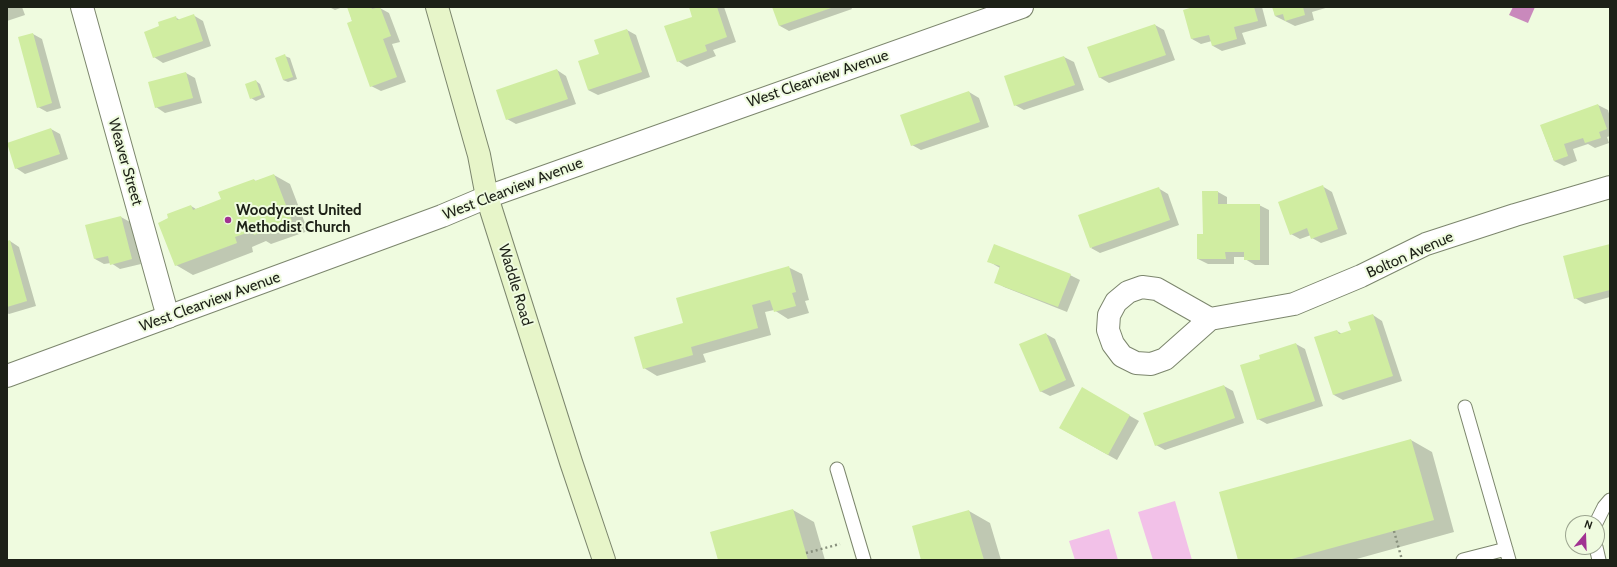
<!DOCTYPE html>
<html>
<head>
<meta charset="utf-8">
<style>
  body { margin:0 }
  #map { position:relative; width:1617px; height:567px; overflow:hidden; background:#effbdf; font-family:Cabin,sans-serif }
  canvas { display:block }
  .frame { position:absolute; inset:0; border:8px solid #1d2117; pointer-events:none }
  .north { position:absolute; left:1565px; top:515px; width:40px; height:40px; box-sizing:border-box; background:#effbdf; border:1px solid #9ba48f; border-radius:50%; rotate:19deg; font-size:11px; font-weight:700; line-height:16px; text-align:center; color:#1d2117 }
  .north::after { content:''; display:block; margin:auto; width:14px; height:18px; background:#a13392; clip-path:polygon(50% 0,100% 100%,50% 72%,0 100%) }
</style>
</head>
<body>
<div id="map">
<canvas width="1617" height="567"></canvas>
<div class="frame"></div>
<div class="north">N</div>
</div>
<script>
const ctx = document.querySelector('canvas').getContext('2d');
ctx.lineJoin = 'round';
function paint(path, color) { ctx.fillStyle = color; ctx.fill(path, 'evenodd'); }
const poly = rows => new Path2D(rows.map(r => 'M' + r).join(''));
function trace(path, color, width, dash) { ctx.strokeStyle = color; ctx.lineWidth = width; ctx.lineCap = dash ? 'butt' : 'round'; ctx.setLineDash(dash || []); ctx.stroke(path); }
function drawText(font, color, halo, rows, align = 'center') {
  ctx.font = font + ' Cabin,sans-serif'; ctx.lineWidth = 4; ctx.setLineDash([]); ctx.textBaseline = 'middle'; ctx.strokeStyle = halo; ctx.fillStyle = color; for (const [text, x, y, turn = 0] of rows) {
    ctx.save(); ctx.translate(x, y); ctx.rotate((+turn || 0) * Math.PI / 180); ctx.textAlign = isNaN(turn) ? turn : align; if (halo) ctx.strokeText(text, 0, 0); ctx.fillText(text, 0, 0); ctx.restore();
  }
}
paint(poly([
  [1175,501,1192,560,1153,560,1138,512],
  [1109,529,1118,560,1075,560,1069,541]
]), '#f2c1e8');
paint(poly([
  [1513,7,1535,7,1528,23,1509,15]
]), '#c989bc');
paint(poly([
  [7,7,22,7,25,15,7,21],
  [329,7,343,7,335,10],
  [348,7,378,7,389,13,400,42,392,44,406,82,381,91,371,86],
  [690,7,724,7,736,42,713,50,716,56,687,67,678,61,693,18],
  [773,7,851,7,852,9,789,31,780,26],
  [1197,7,1262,7,1267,26,1242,33,1246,44,1222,51,1213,46,1212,41,1201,44,1192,39],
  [1273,7,1329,7,1312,12,1314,20,1295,26,1275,16],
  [193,15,203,21,211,46,163,63,154,57,160,27,175,17,180,20],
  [1155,25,1164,30,1175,60,1109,83,1099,77],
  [627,30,636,35,650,77,598,95,588,90,600,55],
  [33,34,42,39,61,108,47,112,38,107],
  [285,56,290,58,297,79,288,82,283,80],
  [1064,57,1074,62,1084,90,1024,110,1015,105,1005,77],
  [557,70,566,76,576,104,516,124,507,119],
  [186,73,195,78,202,103,165,113,156,107],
  [256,81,260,84,265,97,256,101,251,98],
  [969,92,979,98,989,127,921,150,912,145],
  [1598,105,1608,110,1610,117,1610,136,1607,137,1609,143,1595,148,1588,144,1573,149,1577,161,1564,166,1554,161,1541,126],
  [51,129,60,134,68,159,25,174,16,168],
  [274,175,290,184,308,231,271,244,266,241,252,247,253,252,193,275,176,265,191,206,196,209,222,200,254,180,256,181],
  [1322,186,1332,192,1347,234,1321,243,1312,238,1311,235,1300,239,1291,234],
  [1158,188,1168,194,1179,225,1100,253,1091,248],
  [1218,192,1227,197,1227,205,1259,205,1269,210,1269,265,1255,265,1245,259,1245,257,1234,257,1234,264,1208,264,1198,259,1204,235],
  [121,217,130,222,141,264,120,269,111,263,104,264,95,259,86,226],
  [10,241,19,247,36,306,9,314,7,313,7,242],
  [1610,245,1610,297,1585,304,1575,298],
  [988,261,1070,275,1080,280,1067,312,1004,287,995,282,1000,268],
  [788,267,802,274,809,300,805,301,809,313,788,319,774,310,765,312,771,335,703,354,706,362,657,376,644,368,684,324],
  [1373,315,1382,321,1402,381,1343,400,1334,395,1337,331,1342,334,1352,331],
  [1046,334,1055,339,1075,386,1050,396,1040,391],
  [1296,344,1305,349,1323,406,1267,424,1258,419,1261,359],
  [1224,386,1233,391,1244,423,1165,450,1156,445],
  [1082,389,1139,421,1117,460,1060,428],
  [1411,440,1432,452,1454,532,1353,560,1239,560],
  [793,510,814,522,825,560,719,560],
  [969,511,990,523,1001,560,922,560,913,527]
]), '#0003');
paint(poly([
  [347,7,371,7,372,9,380,7,391,36,383,39,397,77,370,87,347,23,352,21],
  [689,7,717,7,727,37,705,45,707,51,677,62,664,26,692,17],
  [772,7,834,7,779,26],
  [1193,7,1254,7,1258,21,1234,27,1237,39,1212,46,1209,35,1191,39,1183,10],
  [1272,7,1303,7,1305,15,1285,21,1283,14,1275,16],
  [194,14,203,41,153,58,144,32,159,26,158,22,176,16,177,20],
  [1155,24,1166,55,1099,78,1087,47],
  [627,29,642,72,588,90,578,61,599,54,594,40],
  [33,33,52,103,37,108,18,37],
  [285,54,293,77,283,80,275,58],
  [1064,56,1075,85,1014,106,1004,76],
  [557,69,568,99,506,120,496,90],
  [186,72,193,98,155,108,148,82],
  [256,80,261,95,250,99,245,84],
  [969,91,980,122,911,146,900,115],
  [1598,104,1607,129,1599,132,1601,138,1585,143,1583,138,1564,144,1568,156,1554,161,1540,125],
  [51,128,60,154,15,169,7,143],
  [274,174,292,221,254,235,252,231,235,237,237,243,175,266,158,223,168,218,167,214,191,205,193,210,221,199,218,192,254,179,255,181],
  [1323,185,1338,229,1311,239,1307,228,1290,235,1278,202],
  [1159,187,1170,220,1090,248,1078,215],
  [1202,191,1218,191,1218,204,1260,204,1260,260,1244,260,1244,252,1225,252,1226,259,1197,259,1197,234,1203,234],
  [121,216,132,259,110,265,108,256,94,259,85,225],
  [10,240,27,301,7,307,7,241],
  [994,244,1071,274,1058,307,994,283,1000,266,987,262],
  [1610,244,1610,290,1574,299,1563,256],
  [789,266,796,292,792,293,796,306,774,312,770,300,752,305,758,328,691,347,693,355,643,369,634,337,683,323,676,298],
  [1373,314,1393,376,1333,395,1314,337,1337,330,1339,334,1351,330,1348,322],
  [1046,333,1066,380,1040,392,1019,344],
  [1296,343,1315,401,1257,420,1240,365,1260,359,1259,355],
  [1224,385,1235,418,1155,446,1143,413],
  [1082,387,1130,415,1108,455,1059,428],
  [1411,439,1434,520,1288,560,1238,560,1219,492],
  [793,509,808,560,718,560,710,532],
  [969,510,984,560,921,560,912,526]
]), '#d0eda1');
const service = poly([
  [1465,407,1509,560],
  [837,469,864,560],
  [1596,523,1604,507,1610,500],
  [1596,547,1599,560],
  [1463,560,1506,549]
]);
const minor = poly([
  [82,7,168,317],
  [487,197,1022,7],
  [1210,319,1157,289,1142,287,1128,292,1116,302,1109,315,1108,330,1113,344,1122,356,1136,363,1151,364,1165,359,1210,319,1294,304,1361,276,1426,244,1515,215,1610,187]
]);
const tertiary = poly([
  [7,376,442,216,487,197]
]);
const secondary = poly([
  [437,7,479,155,487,197,571,462,604,560]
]);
trace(service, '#7c866d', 15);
trace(minor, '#7c866d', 24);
trace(tertiary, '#7c866d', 24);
trace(secondary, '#7c866d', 24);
trace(poly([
  [1394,531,1402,560],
  [806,553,840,544]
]), '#878f7c', 2.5, [2, 3]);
trace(service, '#fff', 13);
trace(minor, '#fff', 22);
trace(tertiary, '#fff', 22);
trace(secondary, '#e7f5c9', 22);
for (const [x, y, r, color] of [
  [228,220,4,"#a13392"]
]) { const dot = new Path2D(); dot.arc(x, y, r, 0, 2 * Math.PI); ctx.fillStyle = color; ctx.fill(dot); trace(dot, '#effbdf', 1.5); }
drawText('15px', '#1d2117', '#effbdf', [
  ["West Clearview Avenue",818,79,-19],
  ["Weaver Street",125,162,74],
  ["West Clearview Avenue",513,189,-21],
  ["Bolton Avenue",1410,255,-24],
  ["Waddle Road",515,285,73],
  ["West Clearview Avenue",210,302,-20]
]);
drawText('bold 15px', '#1d2117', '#effbdf', [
  ["Woodycrest United",236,211],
  ["Methodist Church",236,228]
], 'left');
</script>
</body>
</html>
